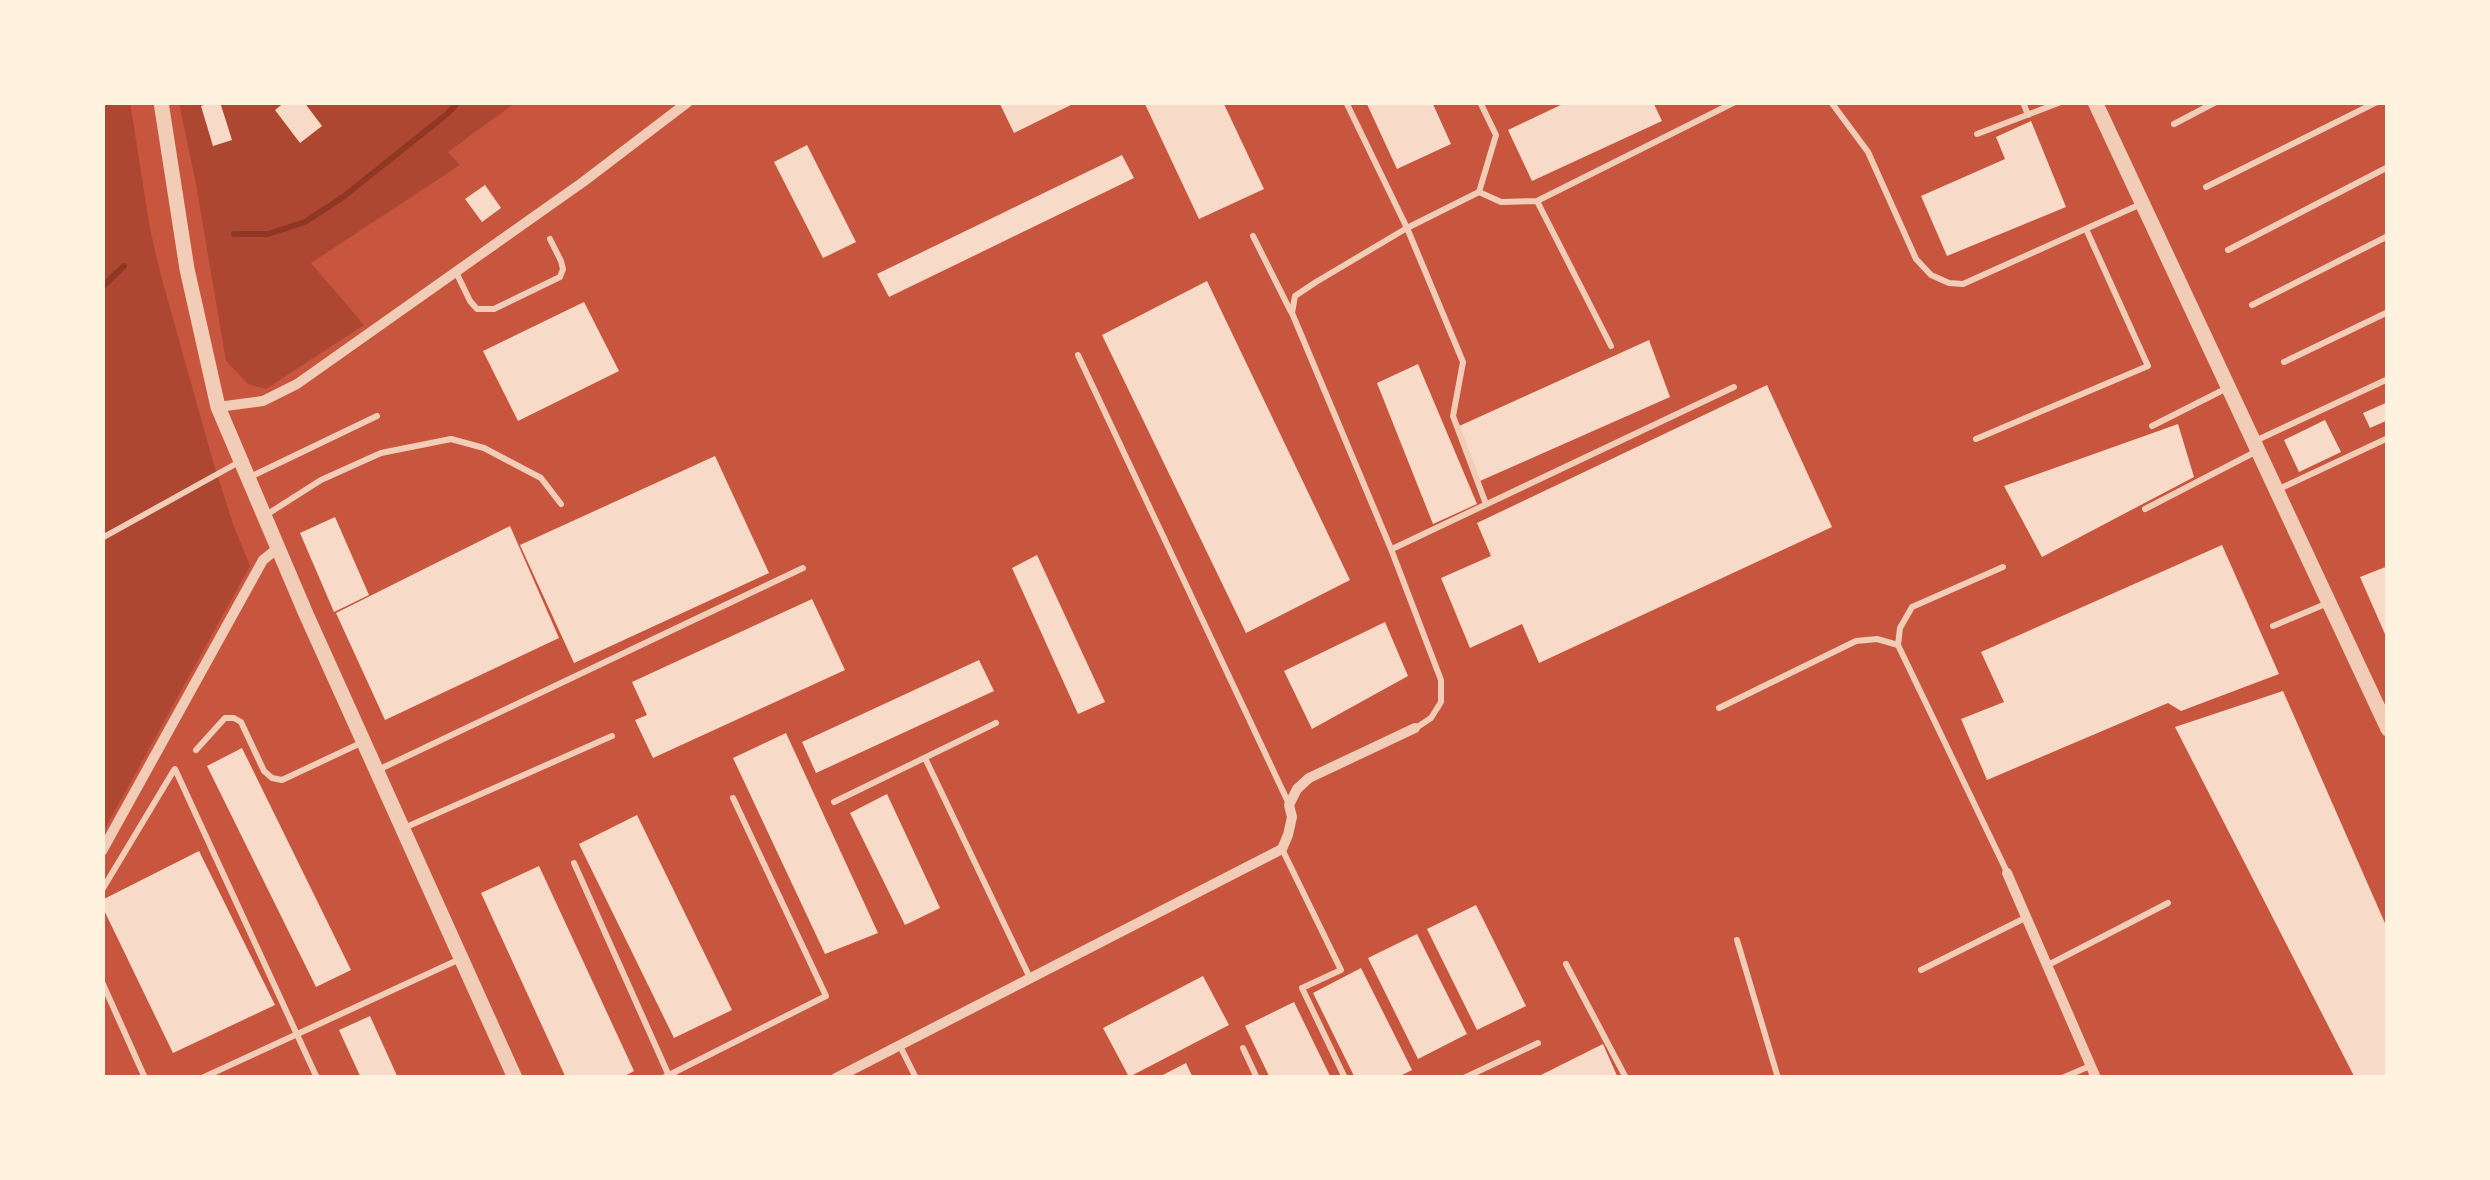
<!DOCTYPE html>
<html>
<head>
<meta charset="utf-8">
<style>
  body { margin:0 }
  #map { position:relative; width:2490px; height:1180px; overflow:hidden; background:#c8553d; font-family:"Zilla Slab",serif }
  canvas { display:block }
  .frame { position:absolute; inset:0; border:105px solid #fff3e0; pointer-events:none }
</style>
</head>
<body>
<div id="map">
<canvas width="2490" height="1180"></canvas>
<div class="frame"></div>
</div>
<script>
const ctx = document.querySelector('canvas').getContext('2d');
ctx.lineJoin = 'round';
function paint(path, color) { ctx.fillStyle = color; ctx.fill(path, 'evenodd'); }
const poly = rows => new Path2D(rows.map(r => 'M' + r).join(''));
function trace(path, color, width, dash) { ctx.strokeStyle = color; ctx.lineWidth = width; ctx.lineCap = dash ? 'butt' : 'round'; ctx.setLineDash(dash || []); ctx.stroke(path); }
paint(poly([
  [130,102,150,229,160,272,212,458,233,524,250,566,103,832,102,103],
  [179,103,515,103,448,152,460,165,311,263,364,325,266,389,248,384,226,361,196,184]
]), '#ae4732');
trace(poly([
  [234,234,268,234,305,222,343,197,447,114,458,102],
  [102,287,124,266]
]), '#8f3625', 6);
paint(poly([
  [213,102,220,102,232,140,213,146,201,106],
  [285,102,304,102,322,126,300,143,275,110],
  [999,102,1077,102,1014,133],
  [1144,102,1223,102,1264,189,1199,219],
  [1366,102,1432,102,1451,144,1397,169],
  [1567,102,1653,102,1662,121,1532,181,1508,130],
  [2031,121,2066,207,1947,256,1921,196,2005,159,1996,137],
  [807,145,856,242,823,258,774,162],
  [1122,155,1134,178,889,297,877,274],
  [485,185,501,208,482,222,465,199],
  [1207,281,1350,580,1246,633,1102,335],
  [584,302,619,371,518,421,483,351],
  [1649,340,1670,397,1480,481,1457,427],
  [1418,364,1477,504,1433,524,1377,383],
  [1767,385,1832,527,1539,663,1522,624,1470,648,1441,578,1491,556,1477,523],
  [2388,402,2388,420,2370,428,2363,413],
  [2325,420,2341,452,2299,472,2284,440],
  [2178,424,2194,477,2042,557,2004,486],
  [715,456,769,573,574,663,520,545],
  [335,517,369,595,334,612,300,533],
  [510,526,559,638,385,720,336,613],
  [2222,545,2279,674,2181,711,2168,703,1987,780,1961,719,2004,702,1981,652],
  [1037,555,1105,702,1078,714,1012,568],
  [2388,566,2388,641,2360,577],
  [812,599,845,670,653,758,635,720,647,715,632,682],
  [1385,622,1408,676,1312,729,1284,671],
  [979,660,994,691,816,773,802,742],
  [2283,691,2388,930,2388,1078,2355,1078,2175,727],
  [786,733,878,933,825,954,733,758],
  [242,748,351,970,316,987,207,766],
  [887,794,940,908,905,925,850,813],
  [637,815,732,1010,674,1038,579,844],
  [199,851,275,1005,173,1053,102,906,102,900],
  [539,866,634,1071,621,1078,566,1078,481,893],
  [1476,905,1526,1006,1477,1030,1427,929],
  [1417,934,1467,1034,1418,1059,1368,958],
  [1361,968,1412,1070,1396,1078,1355,1078,1313,993],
  [1203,976,1229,1025,1129,1077,1103,1028],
  [1294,1002,1331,1078,1270,1078,1245,1026],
  [370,1016,398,1078,361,1078,339,1030],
  [1603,1044,1618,1078,1535,1078],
  [1186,1063,1193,1078,1157,1078]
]), '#f7dbc8');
trace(poly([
  [1346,102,1407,228,1463,362,1453,416,1486,504],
  [1831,102,1868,152,1916,259,1931,275,1949,283,1963,284,2141,204],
  [2023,102,2028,115],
  [2174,124,2216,102],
  [1977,134,2061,102],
  [2206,187,2377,102],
  [1479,192,1501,202,1537,201,1735,102],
  [1537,201,1611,346],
  [1253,236,1291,312],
  [2228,250,2388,167],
  [456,272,470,301,477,309,494,309,560,277,563,269,561,261,550,239],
  [2252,305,2388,236],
  [1078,355,1288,802],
  [2284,362,2388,312],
  [2152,426,2227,388],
  [1976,439,2148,366,2086,229],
  [2255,441,2388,379],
  [250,477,377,416],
  [2277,490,2388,438],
  [2145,509,2257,451],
  [266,515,321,480,381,453,451,439,484,448,541,478,561,504],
  [102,538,241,461],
  [1392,549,1734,387],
  [2003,567,1912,607,1900,628,1898,645,2007,872],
  [2273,626,2328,603],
  [1719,708,1856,641,1877,639,1898,645],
  [1416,728,1431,718,1441,702,1441,680,1391,549,1292,313,1295,296,1316,282,1407,228,1479,192,1496,135,1480,102],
  [196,750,225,718,234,718,241,722,264,771,272,778,282,780,363,742],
  [925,758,1030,978],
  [175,769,317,1078],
  [378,770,803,568],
  [834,802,996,723],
  [404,828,612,736],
  [1282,849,1341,970,1302,988,1345,1078],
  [574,863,669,1076],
  [102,890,174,770],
  [1737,940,1778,1078],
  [1566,964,1626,1078],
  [2048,965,2168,903],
  [1921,970,2025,918],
  [102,982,145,1078],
  [900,1046,916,1078],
  [1243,1048,1257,1078],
  [202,1078,460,959],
  [663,1078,826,996,733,798],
  [1464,1078,1538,1043],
  [2062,1078,2090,1066]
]), '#f1ccb7', 6);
trace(poly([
  [218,407,263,401,297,384,583,182,688,102],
  [102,851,263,560,278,548],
  [2007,873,2096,1078],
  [836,1078,1282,849,1288,835,1292,817,1289,805,1297,789,1309,778,1415,728]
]), '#f1ccb7', 10);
trace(poly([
  [161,102,187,269,218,407,306,614,515,1078],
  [2095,102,2388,729]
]), '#f1ccb7', 15);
</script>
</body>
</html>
